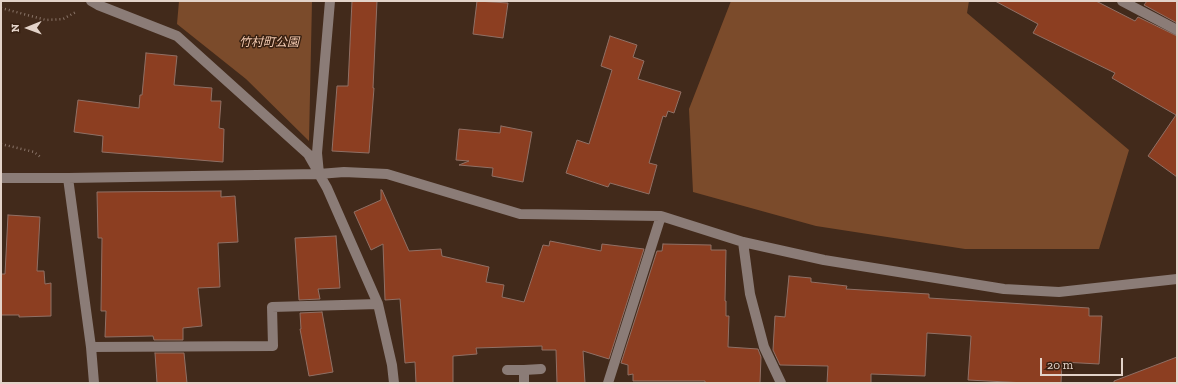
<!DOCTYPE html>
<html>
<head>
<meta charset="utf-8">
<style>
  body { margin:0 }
  #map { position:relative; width:1178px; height:384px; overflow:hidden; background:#422a1b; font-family:"Zilla Slab",serif }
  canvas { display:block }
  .frame { position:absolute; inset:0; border:2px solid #e3d3c9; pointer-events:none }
  .north { position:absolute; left:8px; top:8px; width:40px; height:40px; -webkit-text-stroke:3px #382011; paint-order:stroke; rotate:269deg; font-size:11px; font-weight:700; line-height:16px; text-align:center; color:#e3d3c9 }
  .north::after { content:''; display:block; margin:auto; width:14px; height:18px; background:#e3d3c9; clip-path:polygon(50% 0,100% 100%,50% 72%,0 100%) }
  .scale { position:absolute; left:1040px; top:358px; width:83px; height:18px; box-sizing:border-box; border:2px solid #e3d3c9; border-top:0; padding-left:5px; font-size:12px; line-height:14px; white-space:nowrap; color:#e3d3c9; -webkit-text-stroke:3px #382011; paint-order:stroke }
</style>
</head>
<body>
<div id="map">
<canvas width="1178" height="384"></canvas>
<div class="frame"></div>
<div class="north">N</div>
<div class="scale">20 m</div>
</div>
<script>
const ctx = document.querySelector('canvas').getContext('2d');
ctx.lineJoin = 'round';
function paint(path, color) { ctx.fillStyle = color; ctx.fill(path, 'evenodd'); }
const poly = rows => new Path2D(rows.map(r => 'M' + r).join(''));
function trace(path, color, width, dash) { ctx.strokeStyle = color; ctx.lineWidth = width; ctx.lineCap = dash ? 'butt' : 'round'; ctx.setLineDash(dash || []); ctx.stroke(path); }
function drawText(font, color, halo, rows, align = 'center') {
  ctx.font = font + ' "Zilla Slab","Noto Sans JP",serif'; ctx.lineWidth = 3; ctx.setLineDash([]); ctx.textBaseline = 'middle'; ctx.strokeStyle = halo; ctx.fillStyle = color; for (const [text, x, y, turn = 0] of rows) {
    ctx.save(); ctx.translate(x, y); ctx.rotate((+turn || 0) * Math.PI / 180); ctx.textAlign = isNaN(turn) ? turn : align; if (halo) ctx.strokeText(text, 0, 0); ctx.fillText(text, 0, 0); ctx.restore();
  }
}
paint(poly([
  [179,1,312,1,309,141,246,79,177,24],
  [731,1,969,1,967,13,1129,150,1099,249,965,249,816,226,693,192,689,109]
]), '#7b4b2b');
const building = poly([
  [352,1,377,1,373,88,374,88,369,153,332,151,337,86,348,86,352,1],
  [477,1,508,3,503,38,473,34,477,1],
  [995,1,1096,1,1135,21,1138,17,1177,36,1177,177,1148,156,1176,115,1112,78,1115,73,1033,33,1038,24,995,1],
  [1147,1,1177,1,1177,23,1144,5,1147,1],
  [610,36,637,45,633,57,644,61,638,79,681,92,674,113,668,111,666,117,663,116,649,163,657,165,649,194,610,183,608,187,566,173,577,140,589,144,612,70,601,66,610,36],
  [146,53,177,56,174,85,212,88,211,101,221,101,219,128,224,129,223,162,102,152,103,136,74,132,78,100,139,108,140,95,142,95,146,53],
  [501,126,532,132,523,182,492,176,493,168,459,165,469,161,456,160,459,129,500,133,501,126],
  [381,190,382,190,409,251,441,249,442,256,489,267,486,282,504,285,502,297,524,302,543,245,549,246,550,241,601,251,602,244,644,249,609,359,583,351,585,383,557,383,556,350,542,350,542,346,476,348,477,354,453,356,453,383,416,383,415,362,405,363,400,299,385,300,383,244,371,250,354,212,381,200,381,190],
  [221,191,221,197,235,196,238,242,218,243,220,287,198,288,202,326,183,328,183,340,154,340,153,336,105,337,106,311,101,311,102,238,98,238,97,192,221,191],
  [8,215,40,217,37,271,44,271,45,284,51,283,51,316,19,317,19,315,1,315,1,274,5,274,8,215],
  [336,236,340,288,318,289,320,299,299,300,295,238,336,236],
  [663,244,711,245,711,250,726,250,725,301,726,301,726,316,729,316,728,347,758,349,761,357,760,383,705,383,705,381,633,381,633,374,628,375,628,365,621,363,657,251,662,251,663,244],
  [789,276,811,278,811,282,847,286,846,289,929,294,929,298,1089,308,1089,316,1102,316,1099,364,1062,362,1061,383,1026,383,968,380,971,336,927,333,925,376,871,374,871,383,827,383,828,366,780,365,773,350,775,316,785,317,789,276],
  [322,312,333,372,309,376,300,329,301,329,300,313,322,312],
  [155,353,184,353,187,383,157,383,155,353],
  [1177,357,1177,383,1114,383,1114,381,1177,357]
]);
paint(building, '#8c3e21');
trace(building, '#907065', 1);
trace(poly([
  [1,8,46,20,63,19,76,12],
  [1,144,34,152,42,158]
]), '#8a7569', 2.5, [1, 3]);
trace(poly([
  [91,1,98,5,177,36,308,154,316,168],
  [330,1,317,153,319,174,327,188,378,304,392,365,394,383],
  [1122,1,1177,30],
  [1,178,68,178,319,174,344,172,387,174,520,214,661,216,743,242,824,260,1004,289,1059,292,1177,279],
  [68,178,91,347,94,383],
  [743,242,750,294,764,347,781,383],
  [91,347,273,346,272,307,378,304],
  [507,370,524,370,524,383],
  [524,370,541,369],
  [608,383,661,216]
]), '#8b7c77', 10);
drawText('italic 12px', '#f4cbb2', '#382011', [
  ["竹村町公園",269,43]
]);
</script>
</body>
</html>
